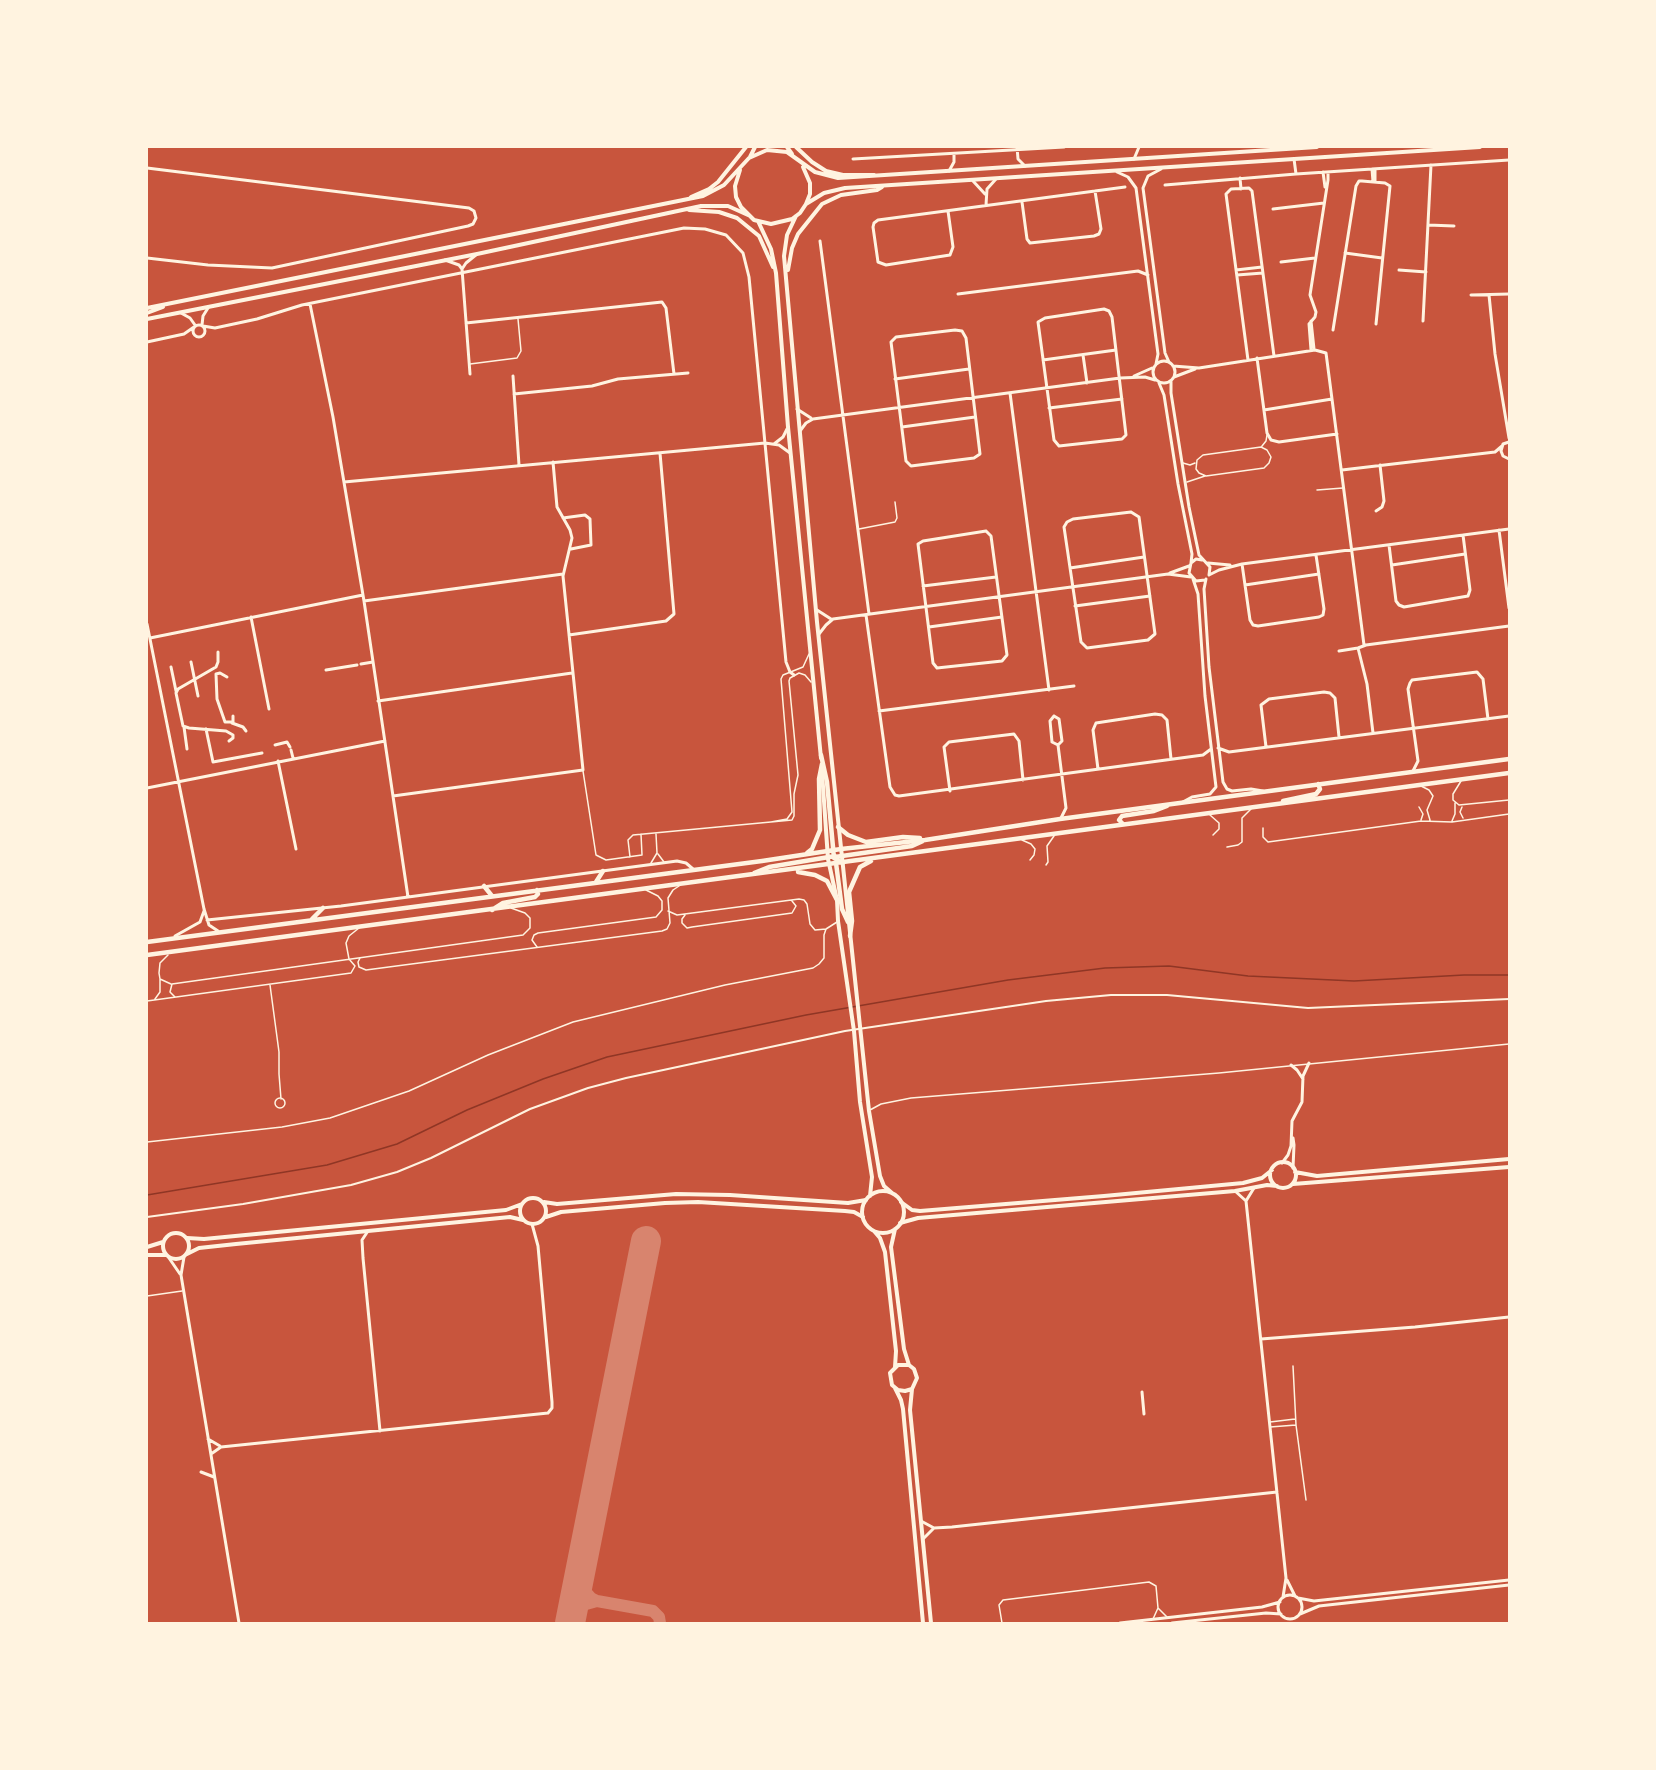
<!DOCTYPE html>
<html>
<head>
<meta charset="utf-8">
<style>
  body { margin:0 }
  #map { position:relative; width:1656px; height:1770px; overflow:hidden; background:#c8553d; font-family:"DM Sans",sans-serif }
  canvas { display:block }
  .frame { position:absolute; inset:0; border:148px solid #fff3e0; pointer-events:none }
</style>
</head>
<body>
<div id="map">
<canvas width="1656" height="1770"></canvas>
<div class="frame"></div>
</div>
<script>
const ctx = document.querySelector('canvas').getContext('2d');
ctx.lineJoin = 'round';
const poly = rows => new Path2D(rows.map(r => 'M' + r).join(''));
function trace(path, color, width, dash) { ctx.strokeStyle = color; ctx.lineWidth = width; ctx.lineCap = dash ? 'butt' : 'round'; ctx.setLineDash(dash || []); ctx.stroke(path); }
trace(poly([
  [147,1195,327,1165,397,1144,467,1110,543,1079,607,1057,806,1015,1008,980,1105,968,1169,966,1248,976,1354,981,1464,975,1509,975]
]), '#8f3625', 1.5);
trace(poly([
  [597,1601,653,1611,659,1617,660,1623],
  [571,1618,579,1606,597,1601,591,1598,583,1589,580,1576]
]), '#d8846e', 12);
trace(poly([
  [570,1623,646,1241]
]), '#d8846e', 30);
trace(poly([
  [470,364,517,358,521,351,518,319],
  [1262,446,1266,441,1267,435],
  [1261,447,1267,450,1271,457,1269,463,1264,468,1206,476,1199,473,1196,469,1197,460,1203,455,1261,447],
  [1183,463,1190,465,1195,463],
  [1187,482,1205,476],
  [1317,490,1343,488],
  [859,529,895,522,897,518,895,502],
  [583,771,596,855,606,860,642,855,641,834],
  [1461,781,1453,794,1453,800,1459,805,1509,800],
  [1421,786,1429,790,1433,796,1427,810,1430,820],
  [1419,807,1423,814,1421,820],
  [1462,807,1460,812,1463,818],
  [1210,815,1219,823,1219,829,1213,835],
  [1452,821,1455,814,1455,803],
  [771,822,787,819,792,812,781,679,783,675,803,667,809,654],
  [1263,828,1263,837,1268,842,1421,821,1452,822,1509,814],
  [1022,840,1031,844,1035,849,1034,855,1030,860],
  [1227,847,1238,845,1242,842,1242,818,1251,809],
  [658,854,664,862],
  [630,857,628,840,633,835,792,820,794,816,794,794,798,775,789,681,790,678,799,673,805,675,811,682],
  [651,863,657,853,656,834],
  [1046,865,1048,862,1047,846,1054,836],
  [668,911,677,915,799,899,804,900,807,904,810,924,815,930,826,929,837,922],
  [685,915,682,919,682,923,687,928,692,927,792,913,796,906,792,901],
  [537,947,532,940,534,935,538,933,656,917,662,910,662,901,658,896,646,890],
  [168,955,160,963,159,973,160,979,171,984],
  [360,958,358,962,359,967,366,970,662,931,667,929,670,923,668,898,673,890,679,886],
  [270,985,279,1052,279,1074,281,1099],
  [175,997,170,992,172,984,523,935,530,928,530,918,525,913,511,908],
  [155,999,160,992,160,979],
  [147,1001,351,973,355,966,349,959,346,943,349,936,359,928],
  '275 1103a5 5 0 1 1 10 0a5 5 0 1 1-10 0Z',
  [870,1110,881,1104,911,1098,1219,1073,1509,1044],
  [147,1142,282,1127,330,1118,409,1091,488,1055,573,1022,725,985,813,968,819,964,824,958,824,935,826,929],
  [147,1296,182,1291],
  [1293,1366,1296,1425,1306,1500],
  [1270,1422,1295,1419],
  [1270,1427,1296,1425],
  [1158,1608,1167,1617],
  [1002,1623,999,1605,1003,1600,1149,1582,1156,1586,1158,1608,1153,1619]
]), '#fff3e0', 1.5);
trace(poly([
  [147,1217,243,1204,351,1185,397,1172,431,1158,530,1109,588,1088,626,1078,845,1031,1046,1001,1111,995,1167,995,1308,1008,1509,999]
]), '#fff3e0', 2);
trace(poly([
  [1017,147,1018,159,1025,166],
  [853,159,1064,147],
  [1134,159,1139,147],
  [1294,159,1296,174],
  [147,168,469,208,474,211,476,218,473,224,468,226,272,268,208,265,147,258],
  [1161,169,1148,176,1143,188,1165,353,1169,362],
  [1372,169,1373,182],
  [949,171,954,162,954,154],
  [1117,172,1128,177,1136,188,1158,354,1156,364],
  [1323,172,1325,187],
  [1240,178,1241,189],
  [973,181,985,194],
  [1375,182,1375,169],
  [1165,185,1296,174,1509,160],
  [1022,202,1027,239,1030,243,1094,236,1099,234,1101,229,1095,191],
  [986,205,987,189,996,179],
  [1273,209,1324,203],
  [948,211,953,247,950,255,886,265,878,262,873,227,874,223,878,220,1125,187],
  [1428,225,1454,226],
  [820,241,869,614],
  [1345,253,1382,258],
  [445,260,459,265,462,269],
  [1281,262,1315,258],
  [1236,270,1262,267],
  [1399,270,1426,272],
  [1237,275,1263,273],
  [958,294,1138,271,1148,275],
  [1471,295,1509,294],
  [1489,295,1495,354,1509,438],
  [310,304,333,417,364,601,408,897],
  [1104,309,1109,311,1112,317,1126,435,1122,439,1059,446,1054,440,1038,322,1045,318,1104,309],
  [181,313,190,318,195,325],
  [1311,321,1314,349],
  [1423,321,1431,165],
  [466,323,662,302,666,308,674,374],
  [202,325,203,316,208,308],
  '193 331a6 6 0 1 1 12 0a6 6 0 1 1-12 0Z',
  [203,326,215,328,257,319,302,305,684,228,705,229,726,235,743,253,749,277,786,662,790,672,794,675],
  [955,330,962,331,966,338,980,454,974,458,911,466,906,461,891,342,896,337,955,330],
  [1333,330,1356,186,1359,181,1362,181,1385,183,1390,186,1376,324],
  [147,342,184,334,194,327],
  [1311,350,1309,324,1315,317,1316,312,1310,295,1328,180,1328,172],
  [1083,355,1087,383],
  [1257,358,1267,433,1271,440,1279,442,1337,434],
  [1043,360,1116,350],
  [1248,360,1226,194,1231,189,1249,188,1252,191,1274,356],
  '1153 372a11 11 0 1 1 22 0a11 11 0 1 1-22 0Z',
  [1173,366,1199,368,1315,350,1326,353,1364,645],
  [470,374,462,269,466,263,477,254],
  [513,376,519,465],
  [1134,376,1152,368],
  [1174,377,1195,369],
  [895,379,969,369],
  [1171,381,1171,393,1189,507,1199,555,1210,567,1209,575],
  [1159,383,1164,395,1178,484,1192,554,1191,563],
  [1010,393,1049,690],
  [514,394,592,386,618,379,688,373],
  [1049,408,1122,399],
  [797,409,811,418],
  [1264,410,1332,399],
  [902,427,975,417],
  [800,431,806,423,813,419,1120,378,1145,377,1155,380],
  [1509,442,1503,444,1501,451,1503,456,1509,459],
  [774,444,783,437,787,429],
  [1342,470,1495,452,1502,446],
  [344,482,765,443,779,445,790,453],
  [1376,511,1382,507,1384,501,1380,465],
  [1131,512,1139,517,1155,634,1148,640,1087,648,1081,642,1064,527,1067,522,1073,519,1131,512],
  [563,518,585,515,590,519,591,545,571,549],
  [1499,530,1509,608],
  [986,531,991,536,1007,655,1002,661,937,668,933,663,918,544,923,541,986,531],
  [1389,545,1396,601,1399,605,1404,607,1468,596,1470,590,1463,535],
  [1202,560,1196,559,1191,563,1189,573,1196,581,1205,580],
  [1208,563,1230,565],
  [1242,564,1250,620,1253,625,1258,626,1319,617,1323,615,1324,609,1316,555],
  [1392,565,1465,554],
  [1070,568,1144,557],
  [1170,573,1189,566],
  [1209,575,1219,570,1242,564,1509,529],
  [1206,579,1204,589,1209,667,1223,782,1227,789,1232,791,1251,789,1263,791],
  [1245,585,1319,574],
  [923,586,996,577],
  [364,601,563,574],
  [1075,606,1150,596],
  [817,610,831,619],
  [866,615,890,787,895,795,899,796,1203,755,1211,749],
  [251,617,269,709],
  [147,624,204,909,209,925,218,931],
  [929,627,1002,617],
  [819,634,826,625,833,619,1168,574,1191,577],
  [569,635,666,621,674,614,660,453],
  [150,638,363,595],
  [1358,648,1367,684,1373,733],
  [1339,651,1358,648,1366,645,1509,626],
  [218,652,218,662,216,667,178,689,176,693,183,726,189,728,226,731,233,735,233,738,229,741],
  [191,662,198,696],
  [361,664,373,662],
  [171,667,176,691],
  [326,670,357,665],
  [227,677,220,673,216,674,217,699,225,722,233,722,233,716],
  [378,701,572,673],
  [879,711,1074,686],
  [1054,716,1059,719,1062,741,1058,745,1052,742,1050,721,1054,716],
  [232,723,243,727,246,731],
  [184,727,187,749],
  [206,729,213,762,262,753],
  [275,745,287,742,290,747],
  [1058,745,1066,808,1061,818],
  [1266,747,1261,705,1269,699,1324,692,1330,693,1335,698,1339,737],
  [1218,748,1229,752,1509,716],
  [291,750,293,758],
  [278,761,296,849],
  [1098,769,1093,730,1096,723,1155,714,1162,715,1167,720,1171,759],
  [1413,771,1418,761,1408,689,1410,683,1412,680,1477,672,1483,679,1488,719],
  [147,788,385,741],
  [950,791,944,747,949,742,1014,734,1019,741,1023,780],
  [393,796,583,770,563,576,572,538,570,530,557,507,553,462],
  [1181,803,1192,797,1210,794,1216,787,1205,696,1198,594,1193,579],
  [207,920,341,906,677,861,686,863,693,869],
  [175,936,200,922,204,911],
  [1291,1065,1297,1070,1303,1079],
  [1293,1138,1294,1145,1293,1168],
  [1282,1163,1288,1155,1291,1146,1292,1121,1302,1102,1303,1076,1309,1063],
  [1254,1188,1246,1201,1286,1578,1283,1597],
  [1235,1191,1246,1201],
  [368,1231,362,1240,363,1258,380,1431],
  [184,1257,181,1275,239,1623],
  [169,1258,180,1274],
  [1261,1339,1415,1327,1509,1317],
  [1142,1392,1144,1414],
  [208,1439,220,1446],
  [211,1454,221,1447,548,1413,552,1408,552,1402,538,1246,532,1224],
  [201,1472,214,1477],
  [921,1521,934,1528,952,1527,1277,1492],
  [923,1539,934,1528],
  [1287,1580,1295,1596],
  '1278 1607a12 12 0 1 1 24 0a12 12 0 1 1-24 0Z',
  [1298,1598,1314,1601,1509,1580],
  [1300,1614,1319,1606,1509,1585],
  [1120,1623,1262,1607,1280,1602],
  [1172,1623,1266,1613,1281,1614]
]), '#fff3e0', 3);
trace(poly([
  '1270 1175a13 13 0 1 1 26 0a13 13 0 1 1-26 0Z',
  [1295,1172,1317,1176,1509,1159],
  [1293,1184,1509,1167],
  '520 1211a13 13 0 1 1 26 0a13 13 0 1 1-26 0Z',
  [544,1202,557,1204,676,1194,730,1195,848,1203,866,1200],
  [901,1202,912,1210,920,1211,1104,1196,1243,1183,1262,1178,1272,1170],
  [546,1217,561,1212,665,1203,698,1202,845,1211,854,1212,863,1217],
  [900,1223,918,1218,1235,1191,1267,1185,1277,1186],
  '163 1246a13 13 0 1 1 26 0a13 13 0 1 1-26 0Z',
  [187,1238,204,1239,506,1210,522,1204],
  [147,1247,163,1242],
  [187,1254,199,1248,236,1244,510,1217,523,1220],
  [147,1255,166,1255]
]), '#fff3e0', 4);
trace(poly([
  [787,147,792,154],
  [796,147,812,162,826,171,843,175,874,175],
  [750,157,755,147],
  [740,170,735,186,736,197,741,207,754,220,771,224,792,219,800,213,806,204,810,194,810,183,803,167],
  [691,197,709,189,718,182,746,147],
  [806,204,824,193,845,188,1480,147],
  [689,210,719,212,737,218,759,236,773,267],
  [796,216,787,235,784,256,817,622,869,1111,880,1176,884,1186,892,1193],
  [758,221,771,249,776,273,788,427,821,758],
  [788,270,792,248,798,234,822,204,841,195,877,190,882,187],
  [147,308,703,196,724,185,749,158,767,150,787,152,815,172,838,178,1317,147],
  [147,313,163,307],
  [147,319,477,254,701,206,728,206,748,215],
  [822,772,828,859,837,900,838,921,854,1031,860,1102,872,1177,870,1196],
  '862 1212a21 21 0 1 1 42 0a21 21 0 1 1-42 0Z',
  [895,1229,891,1247,904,1349,909,1365,914,1369,917,1378,912,1389,905,1391,898,1390,892,1385,890,1373,898,1365,909,1365],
  [874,1231,880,1238,885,1252,896,1351,895,1367],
  [895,1388,901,1400,903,1409,923,1623],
  [912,1389,910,1410,931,1623]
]), '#fff3e0', 4);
trace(poly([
  [821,755,827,782,834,858,843,863],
  [1283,801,1316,794,1320,789,1318,784],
  [1123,824,1119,820,1122,816,1154,811,1167,806],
  [838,827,848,835,866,842,903,837,920,838],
  [807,853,812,849,820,830,819,779,822,764],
  [835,857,912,846,923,841],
  [836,863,842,909,848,922],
  [798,872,815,875,827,881,837,900],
  [754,873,769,867,835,856],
  [596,882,603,871],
  [484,886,492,896],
  [492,910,503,903,535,897,538,894,537,890],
  [312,919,323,908],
  [850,936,852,921,849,892,860,867,871,861],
  [147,942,762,861,841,849,925,840,1060,819,1509,759],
  [147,955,1509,773]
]), '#fff3e0', 4.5);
</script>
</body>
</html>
